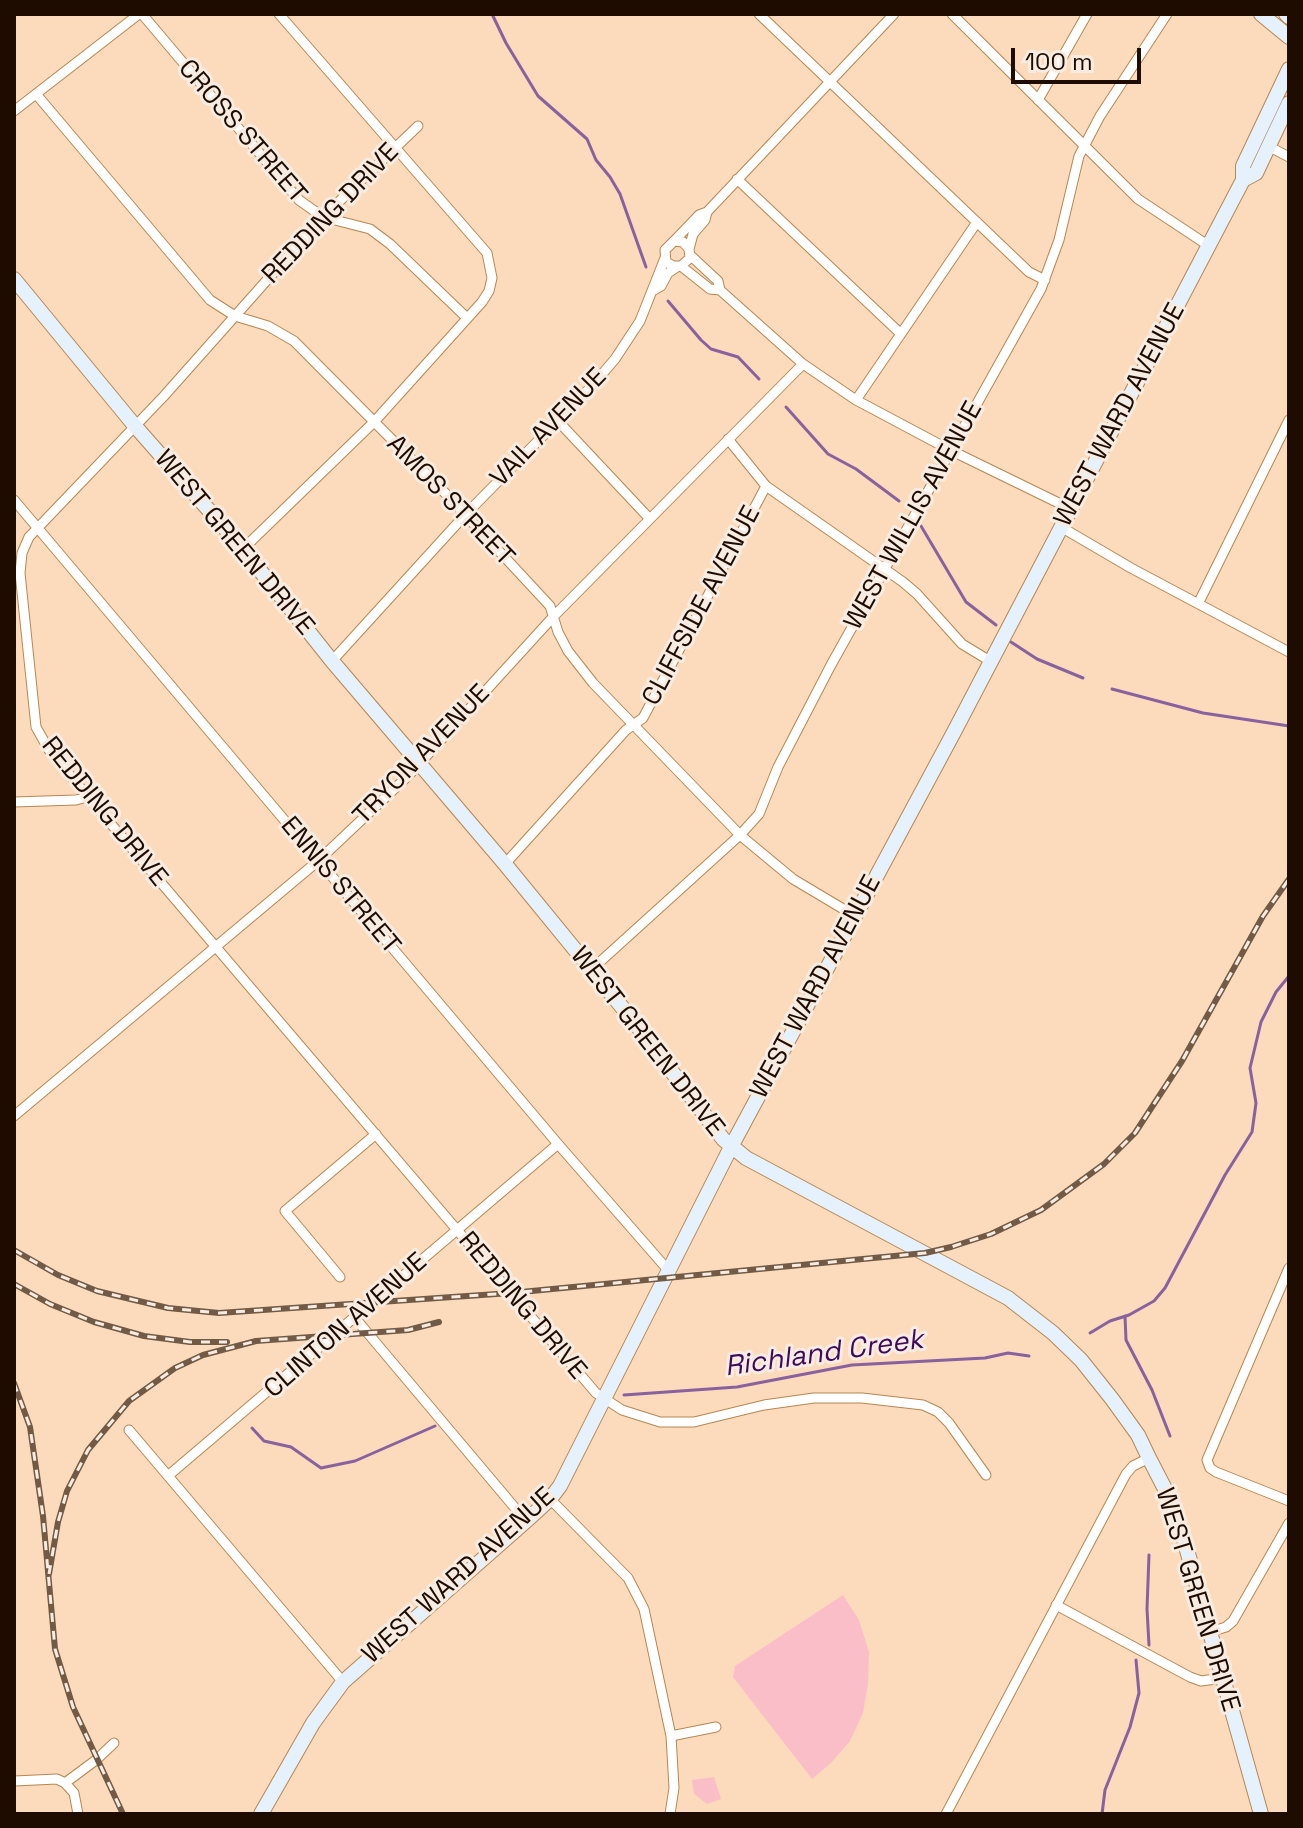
<!DOCTYPE html>
<html>
<head>
<meta charset="utf-8">
<style>
  body { margin:0 }
  #map { position:relative; width:1303px; height:1828px; overflow:hidden; background:#fbdbbb; font-family:"Space Grotesk",sans-serif }
  canvas { display:block }
  .frame { position:absolute; inset:0; border:16px solid #1e0c00; pointer-events:none }
  .scale { position:absolute; left:1011px; top:48px; width:130px; height:36px; box-sizing:border-box; border:4px solid #1e0c00; border-top:0; padding-left:10px; font-size:24px; line-height:28px; white-space:nowrap; color:#1e0c00; -webkit-text-stroke:6px #f7ece2; paint-order:stroke }
</style>
</head>
<body>
<div id="map">
<canvas width="1303" height="1828"></canvas>
<div class="frame"></div>
<div class="scale">100 m</div>
</div>
<script>
const ctx = document.querySelector('canvas').getContext('2d');
ctx.lineJoin = 'round';
function paint(path, color) { ctx.fillStyle = color; ctx.fill(path, 'evenodd'); }
const poly = rows => new Path2D(rows.map(r => 'M' + r).join(''));
function trace(path, color, width, dash) { ctx.strokeStyle = color; ctx.lineWidth = width; ctx.lineCap = dash ? 'butt' : 'round'; ctx.setLineDash(dash || []); ctx.stroke(path); }
function drawText(font, color, halo, rows, align = 'center') {
  ctx.font = font + ' "Space Grotesk",sans-serif'; ctx.lineWidth = 6; ctx.setLineDash([]); ctx.textBaseline = 'middle'; ctx.strokeStyle = halo; ctx.fillStyle = color; for (const [text, x, y, turn = 0] of rows) {
    ctx.save(); ctx.translate(x, y); ctx.rotate((+turn || 0) * Math.PI / 180); ctx.textAlign = isNaN(turn) ? turn : align; if (halo) ctx.strokeText(text, 0, 0); ctx.fillText(text, 0, 0); ctx.restore();
  }
}
paint(poly([
  [843,1595,859,1620,869,1652,868,1684,863,1713,850,1741,831,1763,812,1779,733,1677,735,1666],
  [714,1777,721,1799,707,1804,694,1794,692,1780]
]), '#fabec8');
trace(poly([
  [492,14,506,43,538,96,587,139,596,160,610,177,620,194,646,267],
  [668,301,701,340,711,349,738,357,759,379],
  [786,407,828,454,856,469,899,501],
  [921,526,966,602,996,625],
  [1011,642,1037,659,1083,678],
  [1112,689,1203,713,1289,726],
  [1125,1316,1126,1340,1152,1390,1170,1436],
  [1090,1333,1110,1321,1129,1315,1154,1301,1165,1288,1225,1175,1252,1132,1256,1103,1250,1068,1261,1022,1276,992,1289,976],
  [624,1395,737,1387,852,1365,985,1358,1008,1353,1029,1356],
  [252,1428,264,1441,291,1447,321,1468,355,1461,435,1426],
  [1149,1645,1147,1609,1149,1555],
  [1102,1814,1105,1790,1130,1727,1139,1693,1136,1660]
]), '#88619e', 3);
const street = poly([
  [142,14,299,200,323,217,370,229,390,244,467,318],
  [759,14,1029,272,1045,280],
  [952,14,1138,199,1209,246],
  [36,94,210,300,235,316,268,326,294,341,446,494,550,606,558,632,568,651,593,683,740,835,793,879,855,916],
  [1038,100,1087,14],
  [14,111,139,14],
  [418,126,323,217,164,396,29,537,22,553,20,573,36,727,49,750,88,797,596,1393,622,1410,660,1422,694,1422,764,1405,814,1398,862,1398,923,1405,938,1412,949,1423,986,1475],
  [1268,146,1289,157],
  [737,179,901,334],
  [674,241,699,215,707,212,894,14],
  [689,249,693,234,705,220,707,212],
  [690,255,718,281,720,290,803,364,856,400,950,450,1071,509],
  [681,266,690,258,689,249,683,242,674,241,665,250,666,262,673,266,681,266,710,289,720,290],
  [654,290,661,286,668,273,677,267],
  [856,400,977,222],
  [557,420,649,518],
  [728,439,766,486,903,582,917,594,962,644,990,661],
  [14,500,558,1144,668,1270],
  [1061,527,1131,568,1289,652],
  [243,549,374,422,482,302,489,291,492,278,487,253,279,14],
  [1199,602,1289,420],
  [332,661,465,515,591,387,615,359,640,321,665,258],
  [14,802,76,800,88,797],
  [505,864,626,730,643,718,766,486],
  [591,970,740,835,759,814,778,767,831,665,1041,289,1059,240,1079,156,1100,116,1167,14],
  [14,1116,318,861,409,775,553,617,803,364],
  [1289,1268,1207,1460,1210,1468,1216,1472,1289,1501],
  [340,1277,285,1211,376,1134],
  [355,1318,526,1521],
  [129,1430,343,1682],
  [169,1475,558,1144],
  [550,1499,628,1578,644,1609,671,1736,674,1788,670,1814],
  [1056,1605,1190,1677,1201,1681,1223,1678],
  [1210,1632,1226,1627,1233,1621,1289,1523],
  [671,1736,716,1727],
  [14,1781,57,1779,65,1783,74,1793,78,1814],
  [65,1783,96,1760,114,1743],
  [946,1814,1126,1474,1133,1466,1149,1458]
]);
const secondary = poly([
  [1261,14,1289,37],
  [1286,14,1289,17],
  [1243,180,1256,173,1289,103],
  [14,279,135,426,243,549,332,661,505,864,635,1023,723,1139,746,1158,1008,1298,1053,1333,1081,1360,1112,1399,1138,1435,1149,1458,1164,1487,1185,1543,1261,1814],
  [261,1814,313,1723,343,1682,526,1521,550,1499,560,1486,731,1147,954,732,1243,180,1243,166,1289,69]
]);
trace(street, '#b78651', 11);
trace(secondary, '#b78651', 16);
trace(street, '#fff', 9);
trace(secondary, '#e5f1fc', 14);
const rail = poly([
  [14,1250,58,1275,97,1291,168,1308,219,1313,511,1293,925,1253,951,1247,991,1234,1041,1210,1104,1164,1135,1133,1182,1061,1263,916,1289,879],
  [14,1284,50,1304,94,1322,144,1336,190,1342,227,1342],
  [14,1383,30,1427,43,1516,55,1649,73,1707,123,1814],
  [49,1574,58,1522,67,1491,88,1450,129,1401,175,1368,203,1355,256,1341,408,1330,439,1322]
]);
trace(rail, '#715a46', 6);
trace(rail, '#f7ece2', 3, [9]);
drawText('26px', '#1e0c00', '#f7ece2', [
  ["CROSS STREET",242,132,49],
  ["REDDING DRIVE",331,214,-46],
  ["WEST WARD AVENUE",1120,415,-62],
  ["VAIL AVENUE",549,428,-46],
  ["AMOS STREET",450,501,46],
  ["WEST WILLIS AVENUE",914,516,-61],
  ["WEST GREEN DRIVE",234,543,50],
  ["CLIFFSIDE AVENUE",702,606,-62],
  ["TRYON AVENUE",422,755,-46],
  ["REDDING DRIVE",104,812,51],
  ["ENNIS STREET",340,886,50],
  ["WEST WARD AVENUE",816,987,-62],
  ["WEST GREEN DRIVE",647,1042,52],
  ["REDDING DRIVE",522,1306,50],
  ["CLINTON AVENUE",346,1326,-41],
  ["WEST WARD AVENUE",459,1576,-42],
  ["WEST GREEN DRIVE",1197,1600,73]
]);
drawText('italic 28px', '#3e0a5e', '#f7ece2', [
  ["Richland Creek",824,1354,-8]
]);
</script>
</body>
</html>
